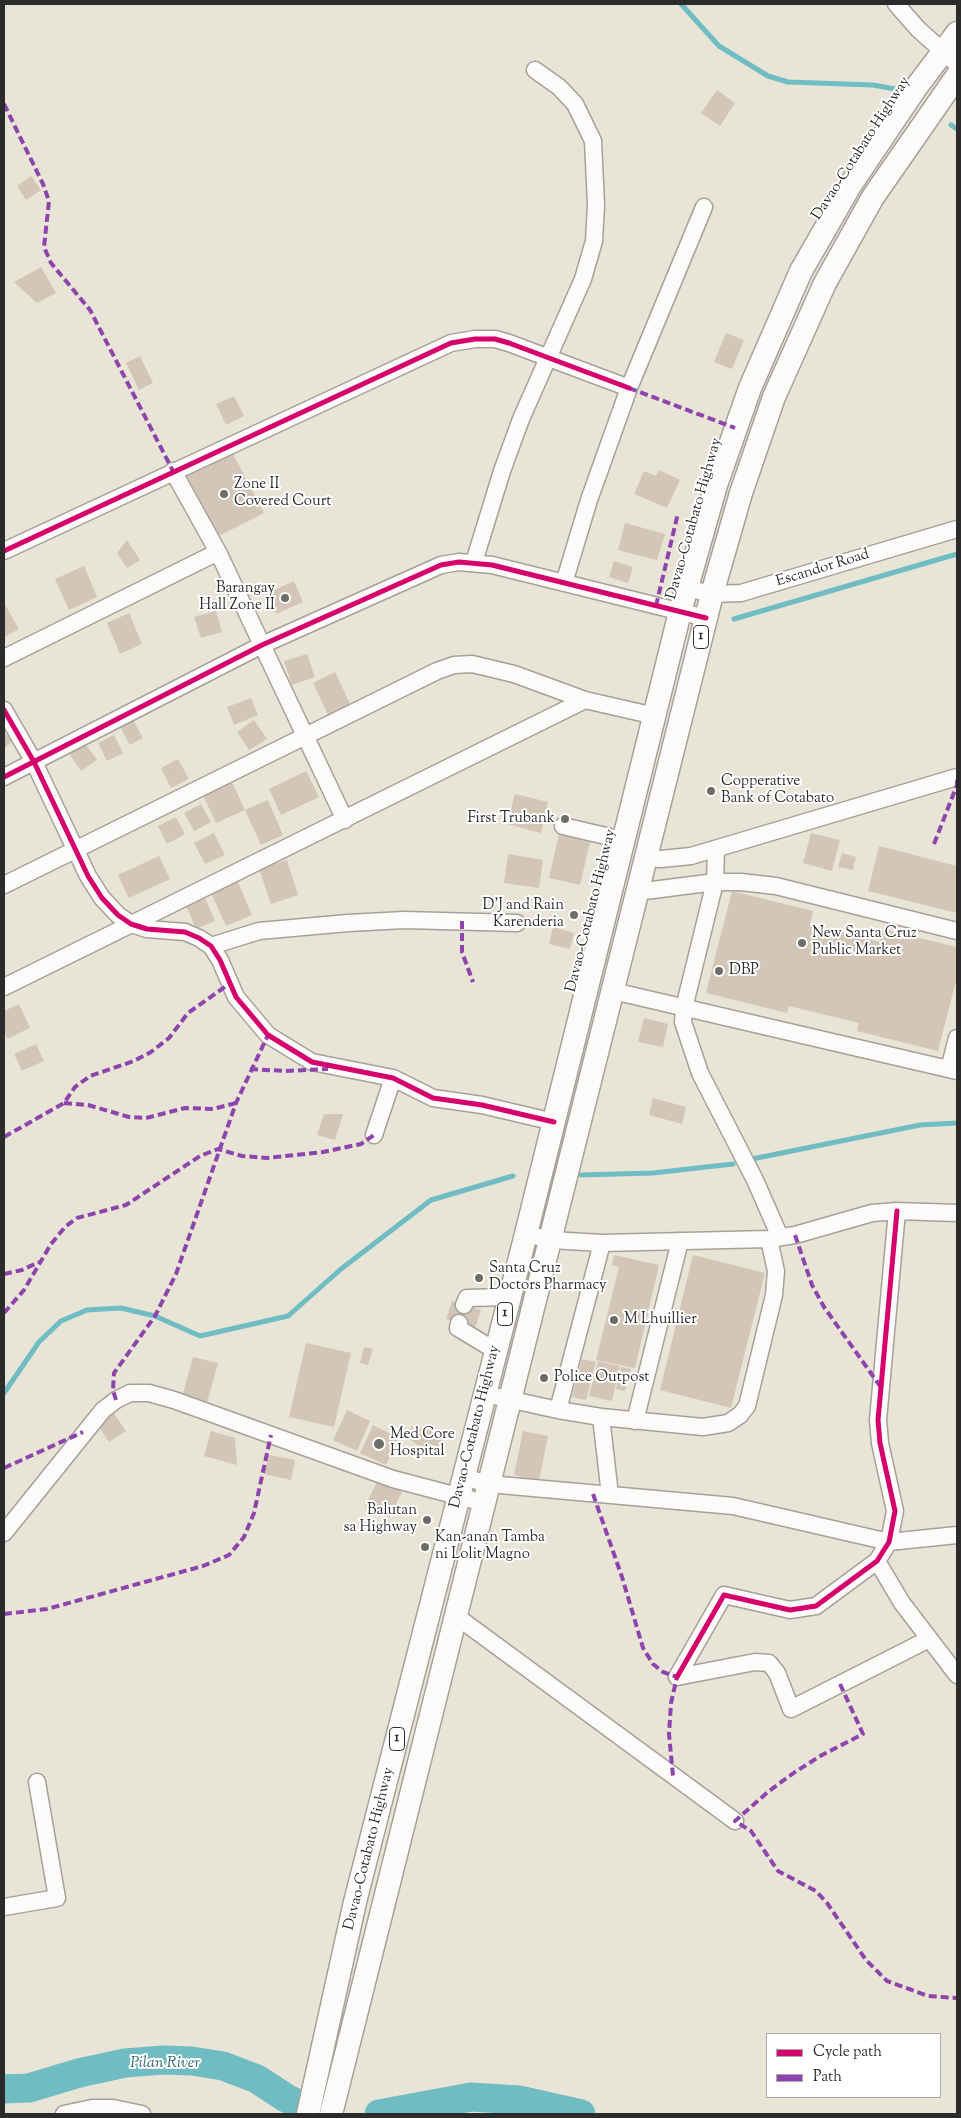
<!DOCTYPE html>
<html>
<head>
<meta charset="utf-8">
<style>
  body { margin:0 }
  #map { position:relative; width:961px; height:2118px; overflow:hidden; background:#e8e4d6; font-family:"Sorts Mill Goudy",serif }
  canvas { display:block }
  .frame { position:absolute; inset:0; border:5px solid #2b2b2b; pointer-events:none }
  .legend { position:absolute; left:766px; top:2033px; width:175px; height:65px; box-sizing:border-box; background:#fff; border:1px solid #aaa; margin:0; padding:6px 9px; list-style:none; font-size:15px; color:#2b2b2b }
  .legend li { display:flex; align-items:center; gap:10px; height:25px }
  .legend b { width:25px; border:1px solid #aaa }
</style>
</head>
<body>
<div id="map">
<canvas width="961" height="2118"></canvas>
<div class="frame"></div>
<ul class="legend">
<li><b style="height:6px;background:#d6006c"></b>Cycle path</li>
<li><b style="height:6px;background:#8e44ad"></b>Path</li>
</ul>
</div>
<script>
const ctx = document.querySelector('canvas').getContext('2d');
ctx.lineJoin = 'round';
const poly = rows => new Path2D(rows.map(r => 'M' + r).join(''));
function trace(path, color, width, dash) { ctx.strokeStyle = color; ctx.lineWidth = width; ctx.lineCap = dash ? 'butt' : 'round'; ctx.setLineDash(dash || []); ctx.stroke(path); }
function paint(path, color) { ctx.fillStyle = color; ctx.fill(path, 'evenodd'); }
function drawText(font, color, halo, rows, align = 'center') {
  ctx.font = font + ' "Sorts Mill Goudy",serif'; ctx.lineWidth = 4; ctx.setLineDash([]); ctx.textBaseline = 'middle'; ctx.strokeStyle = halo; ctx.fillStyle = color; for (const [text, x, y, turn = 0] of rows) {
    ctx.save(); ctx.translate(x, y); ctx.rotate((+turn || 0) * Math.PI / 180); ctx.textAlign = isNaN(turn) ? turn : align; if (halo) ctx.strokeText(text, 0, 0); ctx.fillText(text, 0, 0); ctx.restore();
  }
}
trace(poly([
  [681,4,719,46,768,76,788,82,873,85,895,89],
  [951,125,957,129],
  [734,619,957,554],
  [752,1159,920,1125,957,1123],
  [581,1175,653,1173,733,1164],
  [4,1393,39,1342,61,1321,87,1310,121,1308,155,1316,200,1336,288,1316,341,1269,431,1200,513,1176]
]), '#70bcc3', 5);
trace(poly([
  [4,2089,29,2088,79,2073,125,2063,163,2060,192,2061,223,2066,257,2079,286,2098,319,2114],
  [379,2114,471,2097,519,2100,581,2114]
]), '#70bcc3', 29);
paint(poly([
  [717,90,735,103,720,126,701,113],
  [31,176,41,190,26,200,17,186],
  [41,267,56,293,37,303,14,282],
  [726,333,744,340,732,369,714,362],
  [140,356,153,383,139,390,126,363],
  [234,396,244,416,226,425,216,404],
  [231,450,264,513,217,537,184,474],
  [659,470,680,480,667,508,634,494,644,471,656,476],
  [625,523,665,534,657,560,618,550],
  [127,540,140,560,127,568,117,553],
  [614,561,633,567,628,583,609,577],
  [84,566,97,597,69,610,55,579],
  [294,581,303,602,276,614,266,594],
  [4,603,19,629,4,637],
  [216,611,222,632,201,638,194,617],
  [129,613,142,644,120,654,107,623],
  [307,654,315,677,292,685,284,661],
  [335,672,351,706,329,717,313,683],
  [251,698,258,715,234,725,227,707],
  [132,718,143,738,130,745,119,725],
  [254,720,267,739,249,750,237,732],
  [4,732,12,741,4,749],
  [114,735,123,753,107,761,98,743],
  [84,742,97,760,81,771,69,753],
  [178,759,189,779,171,788,161,768],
  [306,771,319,797,281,815,269,789],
  [232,782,245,810,216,823,203,795],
  [515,794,548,802,541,833,507,824],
  [268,800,283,835,261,845,245,810],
  [201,804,211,822,194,831,184,813],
  [176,817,185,834,167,844,158,826],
  [214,833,225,855,205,864,194,843],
  [811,833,840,840,832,871,803,863],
  [559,834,590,842,580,885,549,878],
  [879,846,957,866,957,913,868,891],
  [842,853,856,857,853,870,838,867],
  [508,854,543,860,539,888,504,883],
  [159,856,170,879,129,898,118,875],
  [287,860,298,895,271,904,259,869],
  [238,882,252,915,226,926,211,893],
  [732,891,813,911,810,925,880,942,883,929,957,947,957,977,938,1051,857,1031,859,1023,789,1006,787,1013,706,993],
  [204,895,215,921,196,929,185,903],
  [553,927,574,933,570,949,549,944],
  [19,1004,30,1028,7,1039,4,1031,4,1011],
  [644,1018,668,1024,663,1047,638,1042],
  [36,1044,44,1061,22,1071,14,1054],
  [653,1098,686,1107,682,1124,649,1115],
  [324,1114,343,1114,335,1140,317,1135],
  [614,1255,659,1265,635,1368,596,1360,619,1267,612,1265],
  [693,1255,765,1273,731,1408,660,1390],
  [452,1301,481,1310,475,1328,446,1319],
  [306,1343,351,1353,334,1427,289,1417],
  [364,1347,373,1349,368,1365,360,1363],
  [193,1357,218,1363,207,1403,182,1397],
  [582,1359,596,1362,586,1400,572,1397],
  [598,1361,620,1366,612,1401,589,1396],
  [621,1367,631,1369,625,1391,616,1389],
  [347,1410,370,1421,357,1451,333,1440],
  [113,1412,126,1431,109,1442,99,1427],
  [373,1425,399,1438,386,1465,360,1453],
  [412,1426,443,1434,436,1456,407,1438],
  [211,1431,235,1438,237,1465,204,1456],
  [523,1431,548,1436,539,1481,514,1475],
  [269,1455,295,1460,291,1480,264,1474],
  [378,1480,402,1492,389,1518,365,1506]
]), '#d4c6b7');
const minor = poly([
  [896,4,918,29,957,64],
  [173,471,218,552,345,820],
  [4,551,451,343,475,339,495,339,509,343,629,388],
  [474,562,502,471,521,419,583,279,594,241,596,205,593,141,575,104,559,87,535,70],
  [564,583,589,500,629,388,704,207],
  [686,588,712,594,741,593,957,529],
  [4,658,218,552],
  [4,710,34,762,88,876,102,898,118,915,131,924,147,929,185,932,199,938,211,946,220,960,236,997,268,1035,312,1062,393,1078,433,1098,482,1105,554,1122],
  [4,777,262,645,441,565,459,562,492,565,706,618],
  [563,826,623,840],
  [716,849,715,882,684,1008,683,1022,700,1073,755,1180,780,1237],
  [646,858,661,859,691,856,957,777],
  [4,885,437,671,454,665,472,664,514,674,585,700,655,716],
  [637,892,715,882,741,882,776,886,957,931],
  [211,946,259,931,348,923,404,920,517,923],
  [4,987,585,700],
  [613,991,957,1071],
  [949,1069,957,1038],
  [374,1135,393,1078],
  [526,1234,551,1240,602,1243,769,1239,795,1235,872,1213,897,1211,957,1213],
  [464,1305,467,1298,509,1297],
  [459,1323,458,1328,496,1351],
  [485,1394,558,1410,601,1417,703,1427,728,1423,740,1415,747,1406,774,1295,776,1271,769,1239],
  [558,1410,602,1243],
  [601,1417,610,1495],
  [635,1421,680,1241],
  [463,1477,489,1484,733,1506,889,1542,957,1535],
  [4,1533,103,1410,116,1400,130,1393,149,1393,174,1400,393,1479,484,1503],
  [877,1561,902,1603,957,1675],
  [456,1616,735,1821],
  [677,1677,724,1595,790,1610,816,1606,877,1561,889,1542,895,1511,880,1443,878,1420,897,1211],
  [677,1677,755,1662,769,1663,777,1673,791,1709,929,1639],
  [4,1907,57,1898,37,1782],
  [64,2114,92,2108,113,2108,142,2114]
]);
const highway = poly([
  [308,2114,355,1902,526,1234,680,612,716,485,750,388,801,271,851,184,915,89,957,33],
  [331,2114,712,594,741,493,774,397,825,283,873,197,957,76]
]);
trace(minor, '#a4a19a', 19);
trace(highway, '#a4a19a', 25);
trace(minor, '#fcfbf9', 16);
trace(highway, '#fcfbf9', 22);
trace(poly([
  [4,104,43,184,49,201,44,247,51,263,90,310,173,471],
  [629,388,735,428],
  [656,606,678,513],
  [934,844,957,785,957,777],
  [462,921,462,952,473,982],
  [250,1069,285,1071,328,1069],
  [64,1103,88,1105,129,1117,146,1118,185,1108,213,1109,236,1103],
  [4,1137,64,1103,75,1087,90,1076,134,1061,151,1052,169,1038,188,1013,229,984],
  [795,1235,812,1285,824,1307,880,1386],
  [4,1274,22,1270,39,1262],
  [4,1313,24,1290,51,1244,65,1227,77,1218,126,1205,200,1156,218,1149,242,1156,267,1158,323,1152,361,1144,374,1135],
  [116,1400,113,1390,114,1373,155,1316,176,1274,236,1103,268,1035],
  [4,1468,83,1432],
  [593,1494,622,1577,643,1648,653,1664,663,1672,677,1677,671,1703,669,1734,673,1776],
  [4,1532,5,1532],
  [4,1614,47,1609,203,1566,229,1555,244,1537,254,1513,271,1435],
  [840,1684,863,1734,822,1755,795,1772,769,1791,735,1821,751,1831,778,1871,816,1891,827,1903,866,1960,887,1981,928,1996,957,1998]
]), '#8e44ad', 4, [8, 4]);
trace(poly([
  [4,551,451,343,475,339,495,339,509,343,629,388],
  [4,710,34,762,88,876,102,898,118,915,131,924,147,929,185,932,199,938,211,946,220,960,236,997,268,1035,312,1062,393,1078,433,1098,482,1105,554,1122],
  [4,777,262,645,441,565,459,562,492,565,706,618],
  [677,1677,724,1595,790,1610,816,1606,877,1561,889,1542,895,1511,880,1443,878,1420,897,1211]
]), '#d6006c', 5);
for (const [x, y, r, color] of [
  [224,494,5,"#6d6c67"],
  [285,598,5,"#6d6c67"],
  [711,791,5,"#6d6c67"],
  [565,819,5,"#6d6c67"],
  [574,915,5,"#6d6c67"],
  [802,943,5,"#6d6c67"],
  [719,971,5,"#6d6c67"],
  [479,1278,5,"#6d6c67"],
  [614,1320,5,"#6d6c67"],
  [544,1378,5,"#6d6c67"],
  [379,1444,6,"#6d6c67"],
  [427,1520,5,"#6d6c67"],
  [425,1547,5,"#6d6c67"]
]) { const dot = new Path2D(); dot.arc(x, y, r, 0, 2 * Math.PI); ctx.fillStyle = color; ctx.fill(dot); trace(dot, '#fff', 2); }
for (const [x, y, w] of [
  [701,637,15],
  [505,1314,15],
  [397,1739,15]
]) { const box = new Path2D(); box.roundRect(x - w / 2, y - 11.5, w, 23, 4); ctx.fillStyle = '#fff'; ctx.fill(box); trace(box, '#2b2b2b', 1); }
drawText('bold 14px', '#2b2b2b', null, [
  ["1",701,637],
  ["1",505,1314],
  ["1",397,1739]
]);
drawText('15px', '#2b2b2b', '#fff', [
  ["Davao-Cotabato Highway",862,149,-57],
  ["Davao-Cotabato Highway",695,519,-74],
  ["Escandor Road",823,569,-17],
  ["Davao-Cotabato Highway",592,911,-76],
  ["Davao-Cotabato Highway",476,1427,-76],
  ["Davao-Cotabato Highway",370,1849,-76]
]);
drawText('15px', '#2b2b2b', '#fff', [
  ["Zone II",234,485],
  ["Covered Court",234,502],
  ["Barangay",275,589,"right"],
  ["Hall Zone II",275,606,"right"],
  ["Copperative",721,782],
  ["Bank of Cotabato",721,799],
  ["First Trubank",555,819,"right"],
  ["D'J and Rain",564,906,"right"],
  ["Karenderia",564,923,"right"],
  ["New Santa Cruz",812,934],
  ["Public Market",812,951],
  ["DBP",729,971],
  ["Santa Cruz",489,1269],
  ["Doctors Pharmacy",489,1286],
  ["M Lhuillier",624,1320],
  ["Police Outpost",554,1378],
  ["Med Core",390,1435],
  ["Hospital",390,1452],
  ["Balutan",417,1511,"right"],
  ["sa Highway",417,1528,"right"],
  ["Kan-anan Tamba",435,1538],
  ["ni Lolit Magno",435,1555]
], 'left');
drawText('italic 16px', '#33656c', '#fff', [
  ["Pilan River",165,2064]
]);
</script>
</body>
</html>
